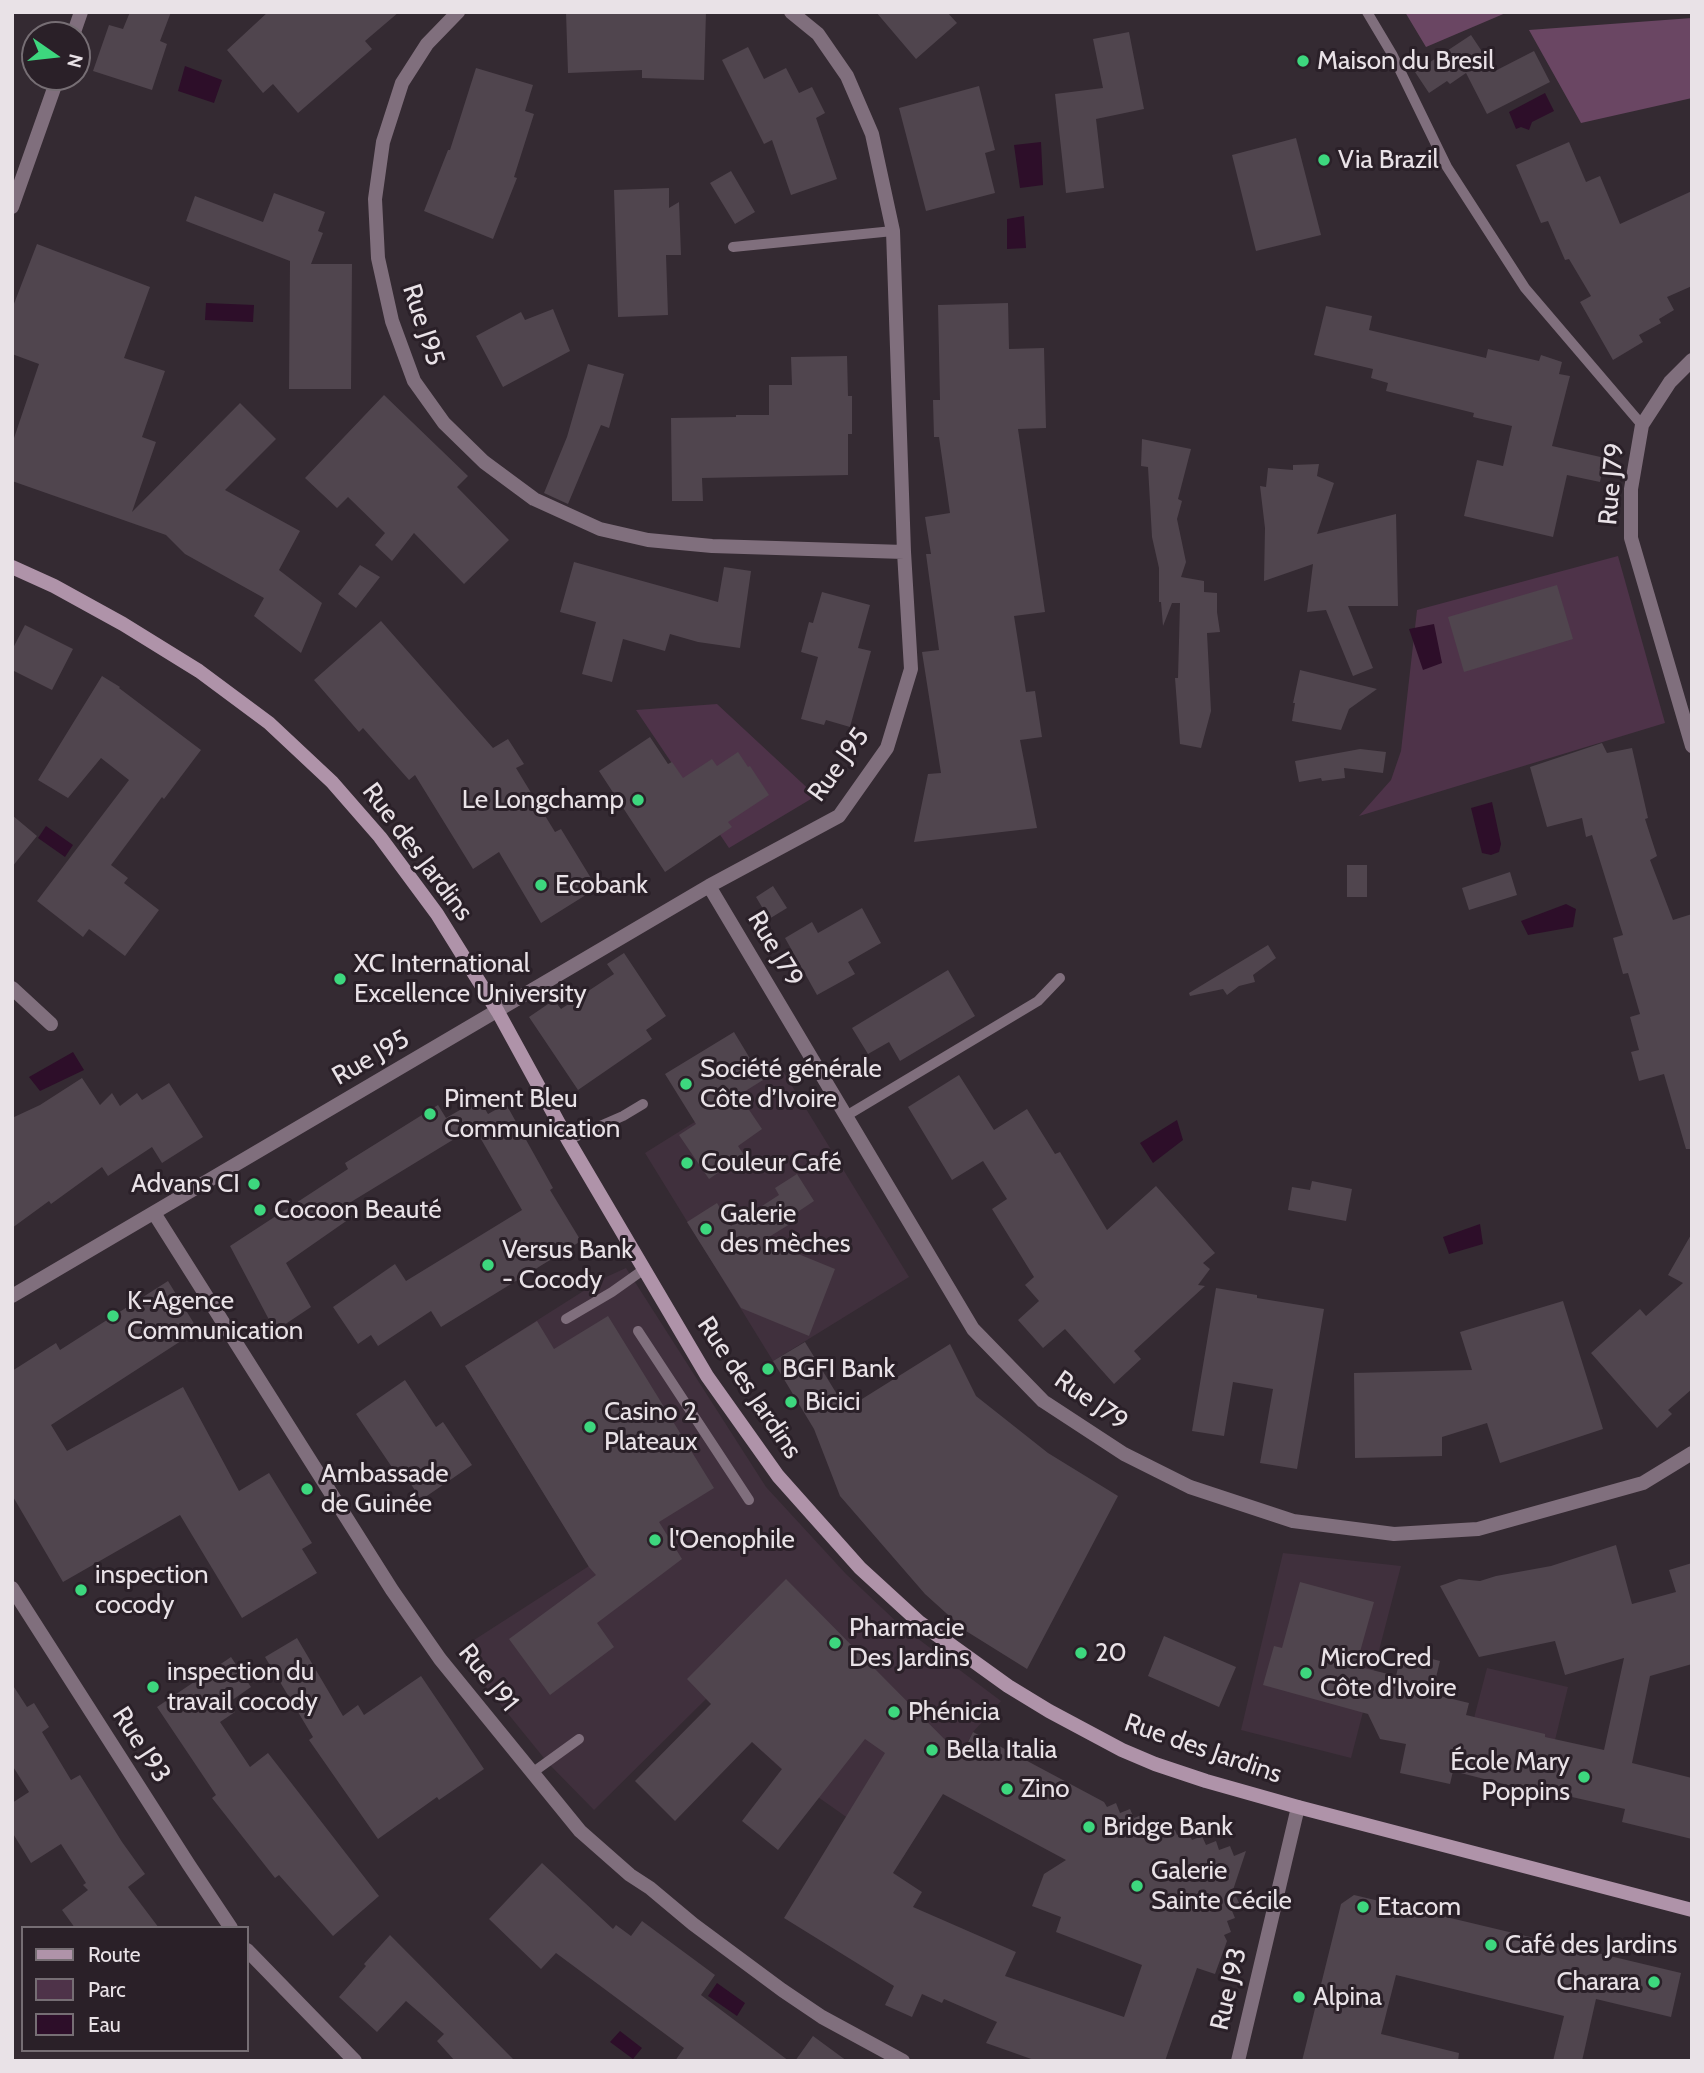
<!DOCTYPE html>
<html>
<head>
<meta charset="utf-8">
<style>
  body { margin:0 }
  #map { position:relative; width:1704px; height:2073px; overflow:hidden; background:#342a32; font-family:Cabin,sans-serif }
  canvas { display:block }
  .frame { position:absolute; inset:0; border:14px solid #e9e2e7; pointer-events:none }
  .legend { position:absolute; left:21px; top:1926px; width:228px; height:126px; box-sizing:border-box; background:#2a2028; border:2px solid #766e74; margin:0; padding:9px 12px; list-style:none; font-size:21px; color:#e9e2e7 }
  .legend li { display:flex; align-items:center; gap:14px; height:35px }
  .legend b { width:35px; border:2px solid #766e74 }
  .north { position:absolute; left:21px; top:21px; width:70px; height:70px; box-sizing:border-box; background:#2a2028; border:2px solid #766e74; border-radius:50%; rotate:104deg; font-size:19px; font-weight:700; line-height:28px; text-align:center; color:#e9e2e7 }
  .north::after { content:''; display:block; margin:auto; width:24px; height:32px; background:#3dd77e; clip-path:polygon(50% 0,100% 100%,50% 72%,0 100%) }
</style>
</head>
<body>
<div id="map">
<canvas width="1704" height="2073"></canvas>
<div class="frame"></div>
<ul class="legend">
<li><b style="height:9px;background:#af93a9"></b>Route</li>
<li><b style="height:19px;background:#4e3349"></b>Parc</li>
<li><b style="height:19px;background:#2d0e29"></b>Eau</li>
</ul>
<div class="north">N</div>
</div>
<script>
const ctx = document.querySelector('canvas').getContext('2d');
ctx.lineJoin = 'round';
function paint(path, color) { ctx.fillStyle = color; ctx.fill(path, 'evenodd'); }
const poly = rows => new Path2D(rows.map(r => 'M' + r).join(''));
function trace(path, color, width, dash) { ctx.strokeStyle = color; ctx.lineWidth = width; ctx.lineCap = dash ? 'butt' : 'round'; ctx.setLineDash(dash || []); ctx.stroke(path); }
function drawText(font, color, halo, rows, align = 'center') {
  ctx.font = font + ' Cabin,sans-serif'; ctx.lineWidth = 6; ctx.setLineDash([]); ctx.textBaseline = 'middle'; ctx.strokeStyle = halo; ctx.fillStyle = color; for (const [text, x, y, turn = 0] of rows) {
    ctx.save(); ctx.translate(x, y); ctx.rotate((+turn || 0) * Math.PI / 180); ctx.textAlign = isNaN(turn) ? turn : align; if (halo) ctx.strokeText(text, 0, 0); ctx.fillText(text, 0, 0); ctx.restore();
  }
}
paint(poly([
  [781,1068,909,1277,773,1361,645,1153],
  [626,1268,766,1487,846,1574,901,1626,1001,1701,973,1732,925,1822,903,1857,791,1778,706,1699,594,1810,548,1763,457,1651,589,1566,465,1366,604,1278],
  [1283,1553,1401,1566,1351,1758,1241,1730],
  [1487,1668,1568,1687,1542,1793,1460,1772]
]), '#40303d');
paint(poly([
  [1618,556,1665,723,1359,816,1391,780,1401,751,1417,610],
  [717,704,816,796,729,848,636,710]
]), '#4e3349');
paint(poly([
  [1405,12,1508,12,1426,47],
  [1692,18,1692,98,1581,123,1529,30]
]), '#6a4663');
paint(poly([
  [185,66,222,80,214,103,178,91],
  [1545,93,1554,111,1532,122,1529,130,1521,127,1516,129,1509,112],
  [1041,142,1043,185,1020,188,1014,145],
  [1024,216,1026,248,1007,249,1007,219],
  [206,303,254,305,253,322,205,320],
  [1434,624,1442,663,1423,670,1409,629],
  [1492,802,1501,844,1499,852,1491,855,1482,853,1471,808],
  [46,826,73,845,65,857,38,838],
  [1566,904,1576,909,1573,927,1528,935,1521,921],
  [73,1052,84,1070,40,1091,29,1077],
  [1177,1120,1183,1140,1153,1163,1140,1143],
  [1480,1224,1483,1244,1449,1254,1443,1237],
  [717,1983,745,2003,737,2016,708,1996],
  [620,2031,642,2048,633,2059,610,2042]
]), '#2d0e29');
paint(poly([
  [130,12,171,12,160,41,167,44,152,90,93,71,109,25,123,29],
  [268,12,399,12,365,41,372,49,298,113,273,84,263,93,227,50],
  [566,12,706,12,704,80,642,78,642,70,568,73],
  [876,12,947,12,957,23,916,59],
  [1129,32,1144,109,1096,119,1104,188,1066,193,1055,94,1103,88,1093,39],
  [1471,35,1495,71,1534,51,1550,82,1487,114,1466,73,1450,84,1447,81,1429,93,1415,72],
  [748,47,764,79,786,68,799,93,812,87,825,113,816,118,837,179,791,195,772,140,764,144,722,60],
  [476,68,533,85,525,111,534,114,514,177,517,178,493,239,424,211,448,150,450,150],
  [979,86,995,150,985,153,995,193,926,211,899,108],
  [1296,138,1321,235,1256,251,1232,155],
  [1569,142,1586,182,1600,176,1620,224,1692,191,1692,286,1667,297,1674,310,1659,319,1661,323,1639,335,1643,342,1613,360,1580,302,1591,296,1569,259,1565,260,1548,221,1541,223,1516,165],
  [731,171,755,212,735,224,710,183],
  [669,188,669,208,679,202,681,255,666,255,668,315,618,317,614,190],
  [274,193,325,212,318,231,323,233,311,264,352,264,351,389,289,389,290,261,186,221,195,196,263,222],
  [37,244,150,287,124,358,165,371,142,437,156,442,132,512,240,403,276,439,225,490,300,531,279,570,322,603,301,653,254,616,264,598,185,554,166,535,12,481,12,444,39,364,12,354,12,309],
  [1008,303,1009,349,1044,348,1046,428,1018,429,1045,612,1014,616,1026,692,1035,691,1042,737,1020,740,1037,828,914,842,928,774,941,773,922,652,939,650,926,554,931,554,925,517,950,513,939,437,934,437,933,400,940,400,938,305],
  [1326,306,1372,316,1369,330,1486,358,1488,349,1539,361,1541,355,1562,362,1559,374,1570,376,1552,446,1605,458,1600,482,1567,475,1553,537,1464,516,1477,460,1503,466,1512,426,1473,417,1474,413,1386,391,1388,383,1371,378,1373,369,1314,355],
  [553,309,570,351,503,387,476,336,521,312,525,320],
  [847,356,848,396,852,396,852,434,848,434,848,475,702,478,703,501,672,501,671,418,736,417,736,415,769,415,769,385,792,385,791,357],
  [588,364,624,374,609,428,601,425,568,504,544,493,567,437],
  [384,395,468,476,457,487,509,540,464,584,414,533,392,561,375,545,385,533,348,497,337,508,305,478],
  [1142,439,1191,449,1178,499,1182,501,1177,519,1186,562,1181,577,1204,581,1204,592,1217,593,1217,612,1220,632,1207,633,1211,711,1201,748,1180,744,1175,678,1178,678,1180,603,1172,603,1163,626,1161,602,1159,602,1159,568,1152,537,1148,467,1141,466],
  [1319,464,1317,476,1334,483,1317,534,1396,514,1398,606,1348,606,1373,668,1353,676,1326,610,1307,612,1313,564,1264,581,1265,528,1260,486,1266,487,1268,468,1293,470,1293,465],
  [574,562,718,602,724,567,751,571,740,648,698,642,670,634,665,651,623,639,612,682,582,674,596,622,560,612],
  [360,565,380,577,356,608,338,594],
  [1557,585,1573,639,1464,672,1448,617],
  [822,592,870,605,858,648,871,651,850,727,826,720,824,725,801,719,818,657,801,652,809,622,813,623],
  [381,621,493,748,508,739,524,764,516,768,555,832,561,829,597,888,541,923,499,852,473,869,415,775,409,780,363,728,359,732,314,680],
  [25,625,73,649,52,690,12,670,12,650],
  [1300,670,1377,689,1349,709,1341,730,1292,721,1295,703,1293,703],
  [102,676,120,687,119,688,201,750,164,799,162,797,111,865,128,878,124,883,159,910,125,956,89,929,83,937,37,901,129,780,101,758,68,798,38,780],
  [650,737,668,764,672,762,683,778,712,759,717,766,738,752,748,767,750,766,769,795,728,822,732,827,665,872,599,771],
  [1602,743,1607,753,1632,748,1648,818,1645,819,1657,856,1650,860,1673,920,1692,914,1692,1149,1686,1149,1664,1074,1639,1081,1631,1052,1639,1050,1630,1017,1640,1014,1628,973,1623,974,1613,938,1623,935,1592,835,1586,837,1582,818,1547,827,1530,767],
  [1360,749,1386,752,1383,773,1344,768,1345,778,1322,781,1321,778,1299,782,1295,761],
  [12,815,37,836,12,867],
  [1347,865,1367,865,1367,897,1347,897],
  [1510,872,1517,895,1469,910,1462,888],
  [773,886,787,908,769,919,756,897],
  [862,908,881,943,848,962,855,974,817,995,785,938,812,922,818,933],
  [1268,945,1276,958,1253,975,1255,982,1239,986,1227,995,1223,989,1190,996,1189,993],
  [624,953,666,1016,646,1030,652,1039,578,1090,529,1017,554,1000,561,1009,614,974,607,964],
  [948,970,975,1016,900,1061,889,1042,868,1054,852,1028],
  [734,1032,763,1080,739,1095,762,1129,738,1146,744,1155,709,1179,679,1135,696,1124,665,1074],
  [959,1075,994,1130,1027,1109,1055,1154,1060,1152,1107,1230,1156,1186,1215,1253,1203,1263,1210,1269,1198,1285,1205,1286,1134,1351,1141,1359,1114,1384,1065,1329,1043,1348,1018,1320,1039,1301,1025,1285,1034,1277,992,1209,1007,1199,983,1161,952,1180,908,1107],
  [82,1078,100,1105,112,1093,120,1106,137,1093,142,1100,169,1083,203,1137,162,1163,152,1147,108,1176,102,1167,51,1204,49,1201,12,1228,12,1118,40,1105],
  [479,1099,488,1114,506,1104,553,1188,550,1190,581,1241,441,1327,431,1311,378,1346,371,1335,358,1344,333,1307,395,1264,406,1281,522,1210,474,1127,346,1205,352,1217,286,1263,311,1307,275,1331,230,1246,348,1169,345,1163,438,1105,446,1118],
  [797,1174,814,1201,787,1219,790,1224,764,1240,835,1269,809,1336,741,1308,687,1222,717,1203,731,1226,779,1195,775,1188],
  [1312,1181,1352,1189,1346,1221,1288,1210,1292,1187,1310,1190],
  [1692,1233,1692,1389,1668,1410,1672,1414,1657,1428,1591,1353,1640,1309,1646,1316,1683,1283,1668,1275],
  [168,1281,198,1330,51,1425,67,1451,183,1387,239,1491,269,1473,312,1543,302,1549,317,1573,242,1618,180,1515,63,1582,12,1495,12,1371,56,1343,60,1350],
  [1216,1288,1257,1295,1257,1298,1324,1309,1297,1469,1260,1463,1273,1389,1233,1382,1224,1436,1192,1431],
  [1563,1301,1603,1429,1500,1463,1487,1423,1442,1437,1442,1456,1355,1458,1354,1373,1472,1370,1460,1332],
  [608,1316,714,1488,659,1522,682,1559,597,1623,614,1647,550,1695,509,1639,596,1575,589,1567,465,1366,537,1321,554,1349],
  [805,1342,846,1409,950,1344,976,1396,1048,1453,1118,1496,1027,1669,966,1631,925,1594,840,1496,814,1429,773,1361],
  [405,1380,436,1427,443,1422,472,1465,421,1500,409,1481,404,1485,356,1414],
  [1616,1545,1632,1604,1676,1592,1669,1570,1692,1563,1692,1664,1650,1676,1632,1763,1692,1778,1692,1839,1622,1822,1625,1809,1532,1788,1531,1791,1453,1771,1450,1784,1400,1773,1406,1744,1380,1739,1368,1714,1263,1685,1274,1646,1282,1648,1300,1582,1374,1602,1356,1666,1396,1676,1402,1651,1440,1661,1432,1694,1469,1703,1466,1715,1545,1734,1545,1737,1604,1750,1624,1658,1565,1675,1555,1641,1479,1657,1440,1586,1459,1579,1480,1581,1496,1576,1551,1566],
  [786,1579,961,1756,973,1732,1104,1802,1107,1807,1116,1803,1120,1813,1130,1809,1134,1818,1144,1814,1148,1824,1158,1819,1162,1829,1173,1825,1177,1835,1187,1830,1192,1840,1202,1836,1206,1845,1216,1841,1219,1850,1230,1846,1234,1856,1246,1851,1233,1890,1239,1903,1230,1906,1235,1918,1227,1921,1231,1932,1224,1935,1227,1941,1215,1974,1197,1968,1165,2061,1037,2061,986,2043,997,2022,944,1999,942,2003,922,1994,912,2017,885,2005,894,1986,784,1918,885,1753,865,1739,778,1850,742,1821,782,1769,752,1742,675,1821,635,1781,711,1704,687,1679],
  [943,1794,1066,1860,1044,1874,1032,1906,1061,1917,1056,1932,1142,1965,1124,2017,1005,1976,1016,1952,913,1907,922,1892,893,1873],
  [1164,1636,1236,1667,1219,1707,1148,1676],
  [297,1638,343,1716,358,1705,364,1715,421,1676,484,1769,439,1800,437,1797,378,1839,309,1740,313,1737,265,1657],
  [231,1657,251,1687,228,1703,235,1712,220,1722,250,1767,268,1753,379,1896,333,1936,279,1875,275,1878,212,1798,216,1795,157,1707],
  [12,1684,27,1707,34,1703,49,1727,42,1732,71,1780,80,1775,122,1842,145,1874,128,1887,159,1928,75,1928,62,1910,88,1890,83,1885,86,1883,61,1844,31,1863,12,1832,12,1803,29,1792,12,1765],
  [542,1863,613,1929,616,1925,631,1936,642,1921,715,1975,701,1995,789,2061,675,2061,684,2048,556,1953,541,1969,489,1919],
  [1354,1895,1681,1973,1671,2017,1596,1999,1582,2061,1553,2061,1564,2016,1396,1975,1381,2034,1459,2053,1458,2061,1302,2061,1341,1904],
  [390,1935,515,2061,455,2061,437,2041,444,2034,406,2001,377,2032,339,1997,366,1966,364,1964],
  [813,2036,847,2061,795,2061]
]), '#50454e');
trace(poly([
  [1367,12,1392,54,1447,167,1525,288,1642,425],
  [733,247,893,231],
  [846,1116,1038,1001,1060,978],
  [568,1140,623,1116,643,1104],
  [566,1319,612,1292,643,1270],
  [638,1331,749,1500],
  [532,1773,579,1739]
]), '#806f7d', 10);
trace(poly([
  [458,12,427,44,402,83,383,142,375,199,378,258,392,321,414,381,444,423,484,462,534,499,600,529,648,540,712,546,904,552],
  [73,35,81,12],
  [12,207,58,77],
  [1692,360,1670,382,1642,425,1631,489,1631,538,1692,746],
  [709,886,973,1329,1043,1401,1124,1454,1190,1487,1293,1521,1394,1534,1478,1529,1643,1483,1692,1453],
  [12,988,51,1024],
  [154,1213,392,1590,440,1659,580,1831,630,1875,650,1888,693,1924,782,1990,822,2017,903,2061],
  [12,1296,709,886,839,816,887,748,911,669,904,552,893,231,872,134,847,76,818,34,791,12],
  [12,1588,189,1865,231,1928],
  [247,1950,355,2061],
  [1238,2061,1298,1807]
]), '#806f7d', 14);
trace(poly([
  [12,567,54,586,123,624,199,671,269,723,332,782,380,837,437,914,498,1012,568,1140,707,1376,778,1476,860,1568,919,1622,1008,1686,1049,1711,1122,1750,1155,1764,1206,1781,1298,1807,1692,1910]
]), '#af93a9', 14);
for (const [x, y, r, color] of [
  [1303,61,7,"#3dd77e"],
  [1324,160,7,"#3dd77e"],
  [638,800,7,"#3dd77e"],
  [541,885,7,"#3dd77e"],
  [340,979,7,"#3dd77e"],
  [686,1084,7,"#3dd77e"],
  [430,1114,7,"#3dd77e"],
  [687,1163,7,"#3dd77e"],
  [254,1184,7,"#3dd77e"],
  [260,1210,7,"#3dd77e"],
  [706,1229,7,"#3dd77e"],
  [488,1265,7,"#3dd77e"],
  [113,1316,7,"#3dd77e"],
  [768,1369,7,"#3dd77e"],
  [791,1402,7,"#3dd77e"],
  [590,1427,7,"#3dd77e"],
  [307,1489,7,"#3dd77e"],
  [655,1540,7,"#3dd77e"],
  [81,1590,7,"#3dd77e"],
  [835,1643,7,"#3dd77e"],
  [1081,1653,7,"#3dd77e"],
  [1306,1673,7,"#3dd77e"],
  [153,1687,7,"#3dd77e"],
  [894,1712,7,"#3dd77e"],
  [932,1750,7,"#3dd77e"],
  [1584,1777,7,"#3dd77e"],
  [1007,1789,7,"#3dd77e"],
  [1089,1827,7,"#3dd77e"],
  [1137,1886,7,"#3dd77e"],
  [1363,1907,7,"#3dd77e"],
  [1491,1945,7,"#3dd77e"],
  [1654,1982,7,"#3dd77e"],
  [1299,1997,7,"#3dd77e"]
]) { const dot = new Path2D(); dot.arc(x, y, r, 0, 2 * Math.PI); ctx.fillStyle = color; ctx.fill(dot); trace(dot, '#2a2028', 2.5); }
drawText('26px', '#e9e2e7', '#2a2028', [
  ["Maison du Bresil",1317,61],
  ["Via Brazil",1338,160],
  ["Le Longchamp",624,800,"right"],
  ["Ecobank",555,885],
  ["XC International",354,964],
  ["Excellence University",354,994],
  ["Société générale",700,1069],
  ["Côte d’Ivoire",700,1099],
  ["Piment Bleu",444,1099],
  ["Communication",444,1129],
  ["Couleur Café",701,1163],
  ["Advans CI",240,1184,"right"],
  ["Cocoon Beauté",274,1210],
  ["Galerie",720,1214],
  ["des mèches",720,1244],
  ["Versus Bank",502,1250],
  ["- Cocody",502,1280],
  ["K-Agence",127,1301],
  ["Communication",127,1331],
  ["BGFI Bank",782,1369],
  ["Bicici",805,1402],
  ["Casino 2",604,1412],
  ["Plateaux",604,1442],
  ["Ambassade",321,1474],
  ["de Guinée",321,1504],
  ["l'Oenophile",669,1540],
  ["inspection",95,1575],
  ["cocody",95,1605],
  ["Pharmacie",849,1628],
  ["Des Jardins",849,1658],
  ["20",1095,1653],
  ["MicroCred",1320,1658],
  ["Côte d'Ivoire",1320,1688],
  ["inspection du",167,1672],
  ["travail cocody",167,1702],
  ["Phénicia",908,1712],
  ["Bella Italia",946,1750],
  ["École Mary",1570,1762,"right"],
  ["Poppins",1570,1792,"right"],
  ["Zino",1021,1789],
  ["Bridge Bank",1103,1827],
  ["Galerie",1151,1871],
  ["Sainte Cécile",1151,1901],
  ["Etacom",1377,1907],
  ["Café des Jardins",1505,1945],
  ["Charara",1640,1982,"right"],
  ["Alpina",1313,1997]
], 'left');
drawText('26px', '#e9e2e7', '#2a2028', [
  ["Rue J95",423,325,72],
  ["Rue J79",1612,484,-85],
  ["Rue J95",839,765,-54],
  ["Rue des Jardins",417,852,53],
  ["Rue J79",775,949,59],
  ["Rue J95",371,1058,-30],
  ["Rue des Jardins",749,1388,56],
  ["Rue J79",1091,1401,35],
  ["Rue J91",488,1678,51],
  ["Rue J93",141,1745,57],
  ["Rue des Jardins",1203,1749,19],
  ["Rue J93",1229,1989,-77]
]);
</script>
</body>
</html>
